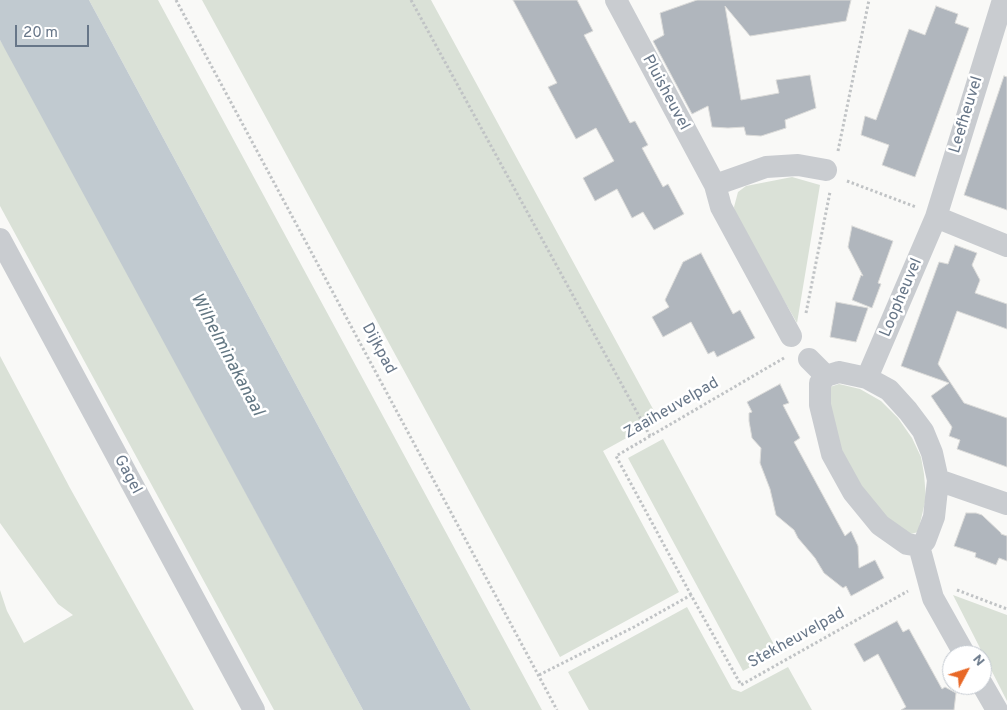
<!DOCTYPE html>
<html>
<head>
<meta charset="utf-8">
<style>
  body { margin:0 }
  #map { position:relative; width:1007px; height:710px; overflow:hidden; background:#f9f9f7; font-family:Overpass,sans-serif }
  canvas { display:block }
  .north { position:absolute; left:942px; top:645px; width:50px; height:50px; box-sizing:border-box; background:#fff; border:1px solid #c2c8cf; border-radius:50%; rotate:50deg; font-size:14px; font-weight:700; line-height:20px; text-align:center; color:#677688 }
  .north::after { content:''; display:block; margin:auto; width:18px; height:22px; background:#e86827; clip-path:polygon(50% 0,100% 100%,50% 72%,0 100%) }
  .scale { position:absolute; left:15px; top:25px; width:74px; height:22px; box-sizing:border-box; border:2px solid #677688; border-top:0; padding-left:6px; font-size:15px; line-height:18px; white-space:nowrap; color:#677688; -webkit-text-stroke:4px #fff; paint-order:stroke }
</style>
</head>
<body>
<div id="map">
<canvas width="1007" height="710"></canvas>
<div class="north">N</div>
<div class="scale">20 m</div>
</div>
<script>
const ctx = document.querySelector('canvas').getContext('2d');
ctx.lineJoin = 'round';
function paint(path, color) { ctx.fillStyle = color; ctx.fill(path, 'evenodd'); }
const poly = rows => new Path2D(rows.map(r => 'M' + r).join(''));
function trace(path, color, width, dash) { ctx.strokeStyle = color; ctx.lineWidth = width; ctx.lineCap = dash ? 'butt' : 'round'; ctx.setLineDash(dash || []); ctx.stroke(path); }
function drawText(font, color, halo, rows, align = 'center') {
  ctx.font = font + ' Overpass,sans-serif'; ctx.lineWidth = 5; ctx.setLineDash([]); ctx.textBaseline = 'middle'; ctx.strokeStyle = halo; ctx.fillStyle = color; for (const [text, x, y, turn = 0] of rows) {
    ctx.save(); ctx.translate(x, y); ctx.rotate((+turn || 0) * Math.PI / 180); ctx.textAlign = isNaN(turn) ? turn : align; if (halo) ctx.strokeText(text, 0, 0); ctx.fillText(text, 0, 0); ctx.restore();
  }
}
paint(poly([
  [89,0,158,0,542,710,471,710],
  [202,0,431,0,659,420,603,451,679,592,560,657],
  [0,40,11,57,363,710,274,710,0,206],
  [792,177,820,185,797,323,735,216,734,207,738,192,746,186],
  [0,356,70,488,194,710,0,710,0,590,7,611,24,643,73,615,58,604,0,523],
  [839,384,860,389,881,401,898,418,912,438,921,457,924,474,926,498,918,532,904,536,859,487,840,450,826,404,830,387],
  [663,439,778,652,743,671,628,458],
  [953,595,1007,615,1007,701],
  [687,607,732,689,741,692,788,667,812,710,589,710,568,672]
]), '#dae1d7');
paint(poly([
  [0,0,89,0,471,710,363,710,0,40]
]), '#c1cad0');
const building = poly([
  [513,0,577,0,593,31,584,35,630,123,635,121,648,145,642,148,663,187,668,184,684,214,654,230,643,212,632,218,617,189,595,201,583,178,614,161,596,128,576,139,548,87,557,83,513,0],
  [697,0,851,0,846,21,750,36,725,6,741,100,779,93,776,80,810,75,816,108,785,120,786,128,761,136,746,135,744,127,728,128,712,127,708,106,692,114,653,41,664,35,660,13,697,0],
  [936,6,958,14,955,23,969,28,915,177,882,165,889,145,861,135,865,116,876,120,909,29,925,35,936,6],
  [1004,76,1007,77,1007,210,964,195,1004,76],
  [852,226,893,241,878,283,881,284,872,308,852,300,861,275,863,276,848,247,852,226],
  [955,245,977,253,972,265,980,280,975,293,1007,304,1007,329,957,311,938,364,964,403,1007,418,1007,467,957,449,960,440,949,436,952,427,931,396,949,383,901,366,939,262,948,264,955,245],
  [701,253,733,314,740,310,755,338,717,357,714,351,708,354,691,322,663,337,652,317,669,307,665,300,683,262,701,253],
  [836,302,868,308,856,342,830,337,836,302],
  [780,384,789,403,783,405,800,438,794,442,845,536,851,531,858,546,859,568,875,560,884,578,851,596,846,586,843,588,824,573,815,558,798,538,794,530,776,515,770,489,760,463,761,448,752,438,749,421,749,413,752,412,747,402,780,384],
  [966,513,976,513,982,515,1001,533,1001,534,1007,536,1007,561,999,558,996,565,975,557,976,553,954,546,966,513],
  [897,621,903,632,909,629,942,689,945,687,956,693,954,710,901,710,906,707,878,654,864,662,854,644,897,621]
]);
paint(building, '#b0b6bd');
trace(building, '#dbdbd9', 1);
trace(poly([
  [176,0,557,710],
  [411,0,650,436],
  [838,151,869,0],
  [847,181,916,207],
  [806,313,830,192],
  [957,590,1007,609],
  [691,595,616,456,784,358],
  [539,675,634,627,691,595,741,685,908,591]
]), '#c0c3c5', 3, [2.5, 2.5]);
trace(poly([
  [616,0,715,185,721,207,791,336],
  [715,185,766,167,798,165,826,170],
  [936,217,1007,246],
  [0,239,254,710],
  [809,359,826,376],
  [839,372,867,378,889,390,908,411,923,431,932,453,938,480,934,517,925,541,919,546,907,544,880,525,853,492,832,454,820,405,820,383,826,376,839,372],
  [867,378,936,217,1003,0],
  [938,480,1007,504],
  [919,546,933,598,965,655],
  [982,684,997,710]
]), '#c9ccd0', 22);
drawText('16px', '#677688', '#fff', [
  ["Pluisheuvel",665,93,62],
  ["Leefheuvel",967,115,-73],
  ["Loopheuvel",902,298,-67],
  ["Dijkpad",378,349,62],
  ["Zaaiheuvelpad",672,409,-30],
  ["Gagel",127,475,62],
  ["Stekheuvelpad",797,639,-29]
]);
drawText('italic 18px', '#637783', '#fff', [
  ["Wilhelminakanaal",226,355,62]
]);
</script>
</body>
</html>
